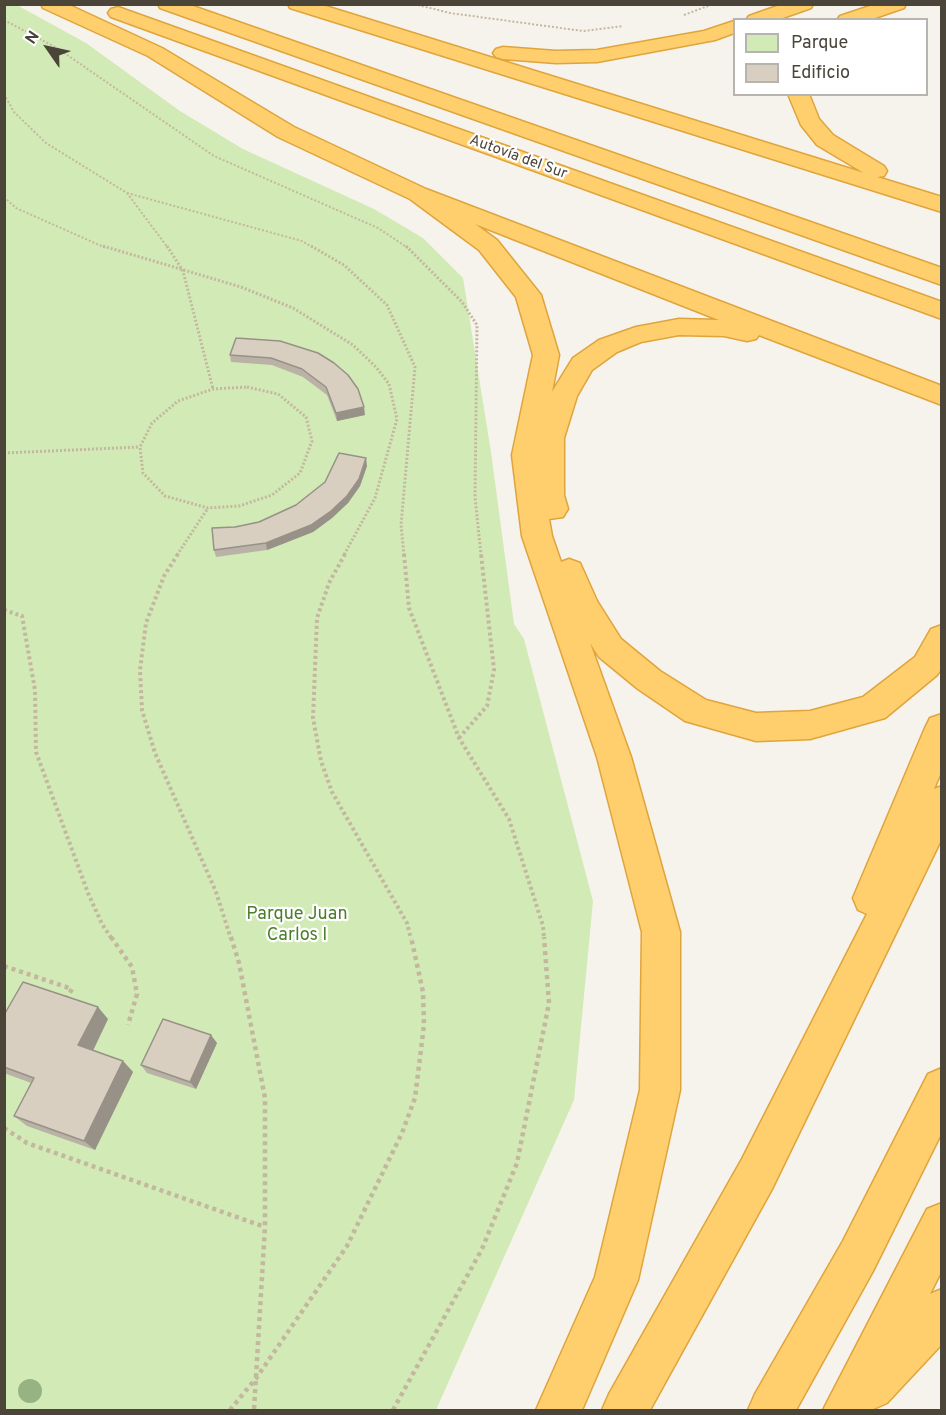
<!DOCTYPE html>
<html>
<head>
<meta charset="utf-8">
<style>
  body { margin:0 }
  #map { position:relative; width:946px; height:1415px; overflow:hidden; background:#f6f3ec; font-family:Overpass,sans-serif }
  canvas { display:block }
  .frame { position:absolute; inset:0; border:6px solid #4b4439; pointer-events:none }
  .legend { position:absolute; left:733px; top:18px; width:195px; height:78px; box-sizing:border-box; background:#fff; border:2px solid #b7b4b0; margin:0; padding:8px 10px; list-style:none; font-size:18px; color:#4b4439 }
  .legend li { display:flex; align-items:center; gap:12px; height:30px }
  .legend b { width:30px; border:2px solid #b7b4b0 }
  .north { position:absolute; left:18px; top:18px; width:60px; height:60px; -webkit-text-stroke:4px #fff; paint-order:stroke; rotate:304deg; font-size:16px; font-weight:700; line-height:24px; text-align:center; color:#4b4439 }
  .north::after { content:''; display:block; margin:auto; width:21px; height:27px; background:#4b4439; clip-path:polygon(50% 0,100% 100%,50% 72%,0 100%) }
</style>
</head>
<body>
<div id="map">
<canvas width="946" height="1415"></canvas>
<div class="frame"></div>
<ul class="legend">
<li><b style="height:16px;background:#d2eab5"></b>Parque</li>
<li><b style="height:16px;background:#d8cfc1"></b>Edificio</li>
</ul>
<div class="north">N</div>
</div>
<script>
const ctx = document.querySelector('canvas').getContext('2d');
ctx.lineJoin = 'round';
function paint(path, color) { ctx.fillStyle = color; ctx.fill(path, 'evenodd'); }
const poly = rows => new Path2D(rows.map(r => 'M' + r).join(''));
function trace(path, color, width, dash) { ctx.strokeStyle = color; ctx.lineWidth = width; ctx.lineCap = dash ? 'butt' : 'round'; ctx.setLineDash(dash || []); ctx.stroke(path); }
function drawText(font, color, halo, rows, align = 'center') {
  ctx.font = font + ' Overpass,sans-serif'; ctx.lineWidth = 4.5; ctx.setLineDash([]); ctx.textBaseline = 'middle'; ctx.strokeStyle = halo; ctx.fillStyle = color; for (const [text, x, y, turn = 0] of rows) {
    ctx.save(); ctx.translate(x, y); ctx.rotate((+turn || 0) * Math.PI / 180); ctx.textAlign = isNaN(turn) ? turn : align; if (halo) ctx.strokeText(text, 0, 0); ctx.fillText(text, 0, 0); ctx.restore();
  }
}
paint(poly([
  [15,4,86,43,180,111,243,149,374,209,423,238,463,278,491,452,514,624,524,639,593,901,574,1100,436,1410,5,1410,4,5]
]), '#d2eab5');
const highway = poly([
  [41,4,67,4,162,48,294,127,426,189,942,386,942,405,759,335,756,339,747,341,724,336,679,335,641,342,617,352,592,370,577,396,564,438,564,495,568,509,563,517,549,519,552,536,561,562,569,559,580,563,597,601,621,639,660,671,706,700,756,713,810,711,863,697,915,657,931,629,942,625,942,668,937,675,885,718,810,739,756,741,685,721,638,689,599,657,590,643,631,757,680,932,680,1090,638,1280,582,1410,536,1410,595,1277,640,1090,642,932,597,757,522,536,512,455,533,355,516,297,479,250,410,199,278,137,148,56,43,8,41,4],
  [475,224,719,320,679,319,636,327,599,340,573,358,552,392,559,355,541,295,497,240,475,224],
  [158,4,187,4,942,268,942,285,160,8,158,4],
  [288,4,319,4,864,173,817,145,801,125,788,94,809,94,819,119,833,135,884,166,887,171,884,176,877,177,942,197,942,212,290,8,288,4],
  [783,4,813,4,811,8,777,20,746,20,749,16,783,4],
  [876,4,906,4,904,8,869,20,837,20,840,16,876,4],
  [118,7,942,302,942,319,111,17,108,13,111,9,118,7],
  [734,21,734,33,715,40,597,62,556,63,503,59,496,57,493,53,496,49,503,47,556,51,597,50,704,31,734,21],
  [942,714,942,770,934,789,942,786,942,838,772,1189,650,1410,602,1410,609,1394,742,1159,867,914,858,910,853,898,925,728,930,718,942,714],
  [942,1068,942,1132,873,1271,796,1410,748,1410,755,1394,843,1241,928,1074,942,1068],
  [942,1203,942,1270,930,1294,942,1289,942,1344,887,1403,871,1410,823,1410,927,1209,942,1203]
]);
trace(highway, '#e0a43c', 3);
trace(poly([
  [414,4,450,13,583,31,623,26],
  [684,15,713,4],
  [4,20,57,48,214,156,378,228,408,248],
  [4,94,14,112,46,143,127,193,168,248],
  [127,193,302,241,314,248],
  [4,197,16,208,106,248]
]), '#c4b79f', 2, [2, 2]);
trace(poly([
  [103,246,241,287,293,308,353,345,376,367,389,384,397,419,375,498,344,555],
  [167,246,183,271,213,389],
  [311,246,344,265,387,305,415,367,401,525,404,555],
  [406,246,462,302,477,325,475,497,481,555],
  [247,387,278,394,306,417,312,441,300,473,272,495,239,506,208,508,165,496,143,473,140,447,152,423,178,401,213,389,247,387],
  [4,453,140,447],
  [177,555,208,508]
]), '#c4b79f', 3, [2, 2]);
trace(poly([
  [178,554,164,576,146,623,140,670,142,710,155,753,216,892,231,939],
  [345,554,329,583,317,618,313,718,321,761,332,792,407,923,411,939],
  [404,554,409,608,459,738,509,819,543,926,544,939],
  [4,610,22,616,35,690,36,752,88,893,102,924,112,939],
  [459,738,487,706,494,670,481,554]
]), '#c4b79f', 4, [3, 3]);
trace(poly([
  [111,937,132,967,137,994,128,1025],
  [231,937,239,963,265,1098,265,1227,254,1410],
  [4,966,72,989,65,1001],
  [4,1128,27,1143,265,1227],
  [230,1410,257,1377,347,1246,402,1133,415,1098,424,1025,423,992,411,937],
  [393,1410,482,1249,517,1163,549,1003,544,937]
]), '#c4b79f', 4.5, [4, 4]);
paint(highway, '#ffcf6e');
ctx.fillStyle = '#97b381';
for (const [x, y] of [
  [30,1391]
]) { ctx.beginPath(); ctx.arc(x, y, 12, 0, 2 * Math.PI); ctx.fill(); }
paint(poly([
  [280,341,365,415,337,421,327,395,303,377,272,365,231,362,230,355],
  [367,466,360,486,348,503,332,518,313,532,267,550,216,557,214,550,235,527,259,522,296,505],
  [4,1015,108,1019,93,1050,123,1061,133,1072,95,1150,27,1126,14,1116,31,1083,4,1073],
  [217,1043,196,1089,147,1073,141,1065]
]), '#bab2a6');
paint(poly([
  [364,407,365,415,337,421,336,413],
  [366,458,367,466,360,486,348,503,332,518,313,532,267,550,266,543],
  [98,1007,108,1019,90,1057,78,1045],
  [211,1035,217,1043,196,1089,190,1082],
  [123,1061,133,1072,95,1150,84,1141]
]), '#979187');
const building = poly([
  [236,338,280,341,318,353,334,363,348,375,358,389,364,407,336,413,326,387,302,369,271,358,230,355,236,338],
  [339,453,366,458,359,479,347,496,331,511,311,525,266,543,214,550,212,528,235,527,259,522,296,505,325,482,339,453],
  [23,982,98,1007,78,1045,123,1061,84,1141,14,1116,34,1078,4,1067,4,1015,23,982],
  [163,1019,211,1035,190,1082,141,1065,163,1019]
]);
paint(building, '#d8cfc1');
trace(building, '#979187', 1.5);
drawText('15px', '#4b4439', '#fff', [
  ["Autovía del Sur",518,158,20]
]);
drawText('18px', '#4a7f2a', '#fff', [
  ["Parque Juan",297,915],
  ["Carlos I",297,936]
]);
</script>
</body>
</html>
